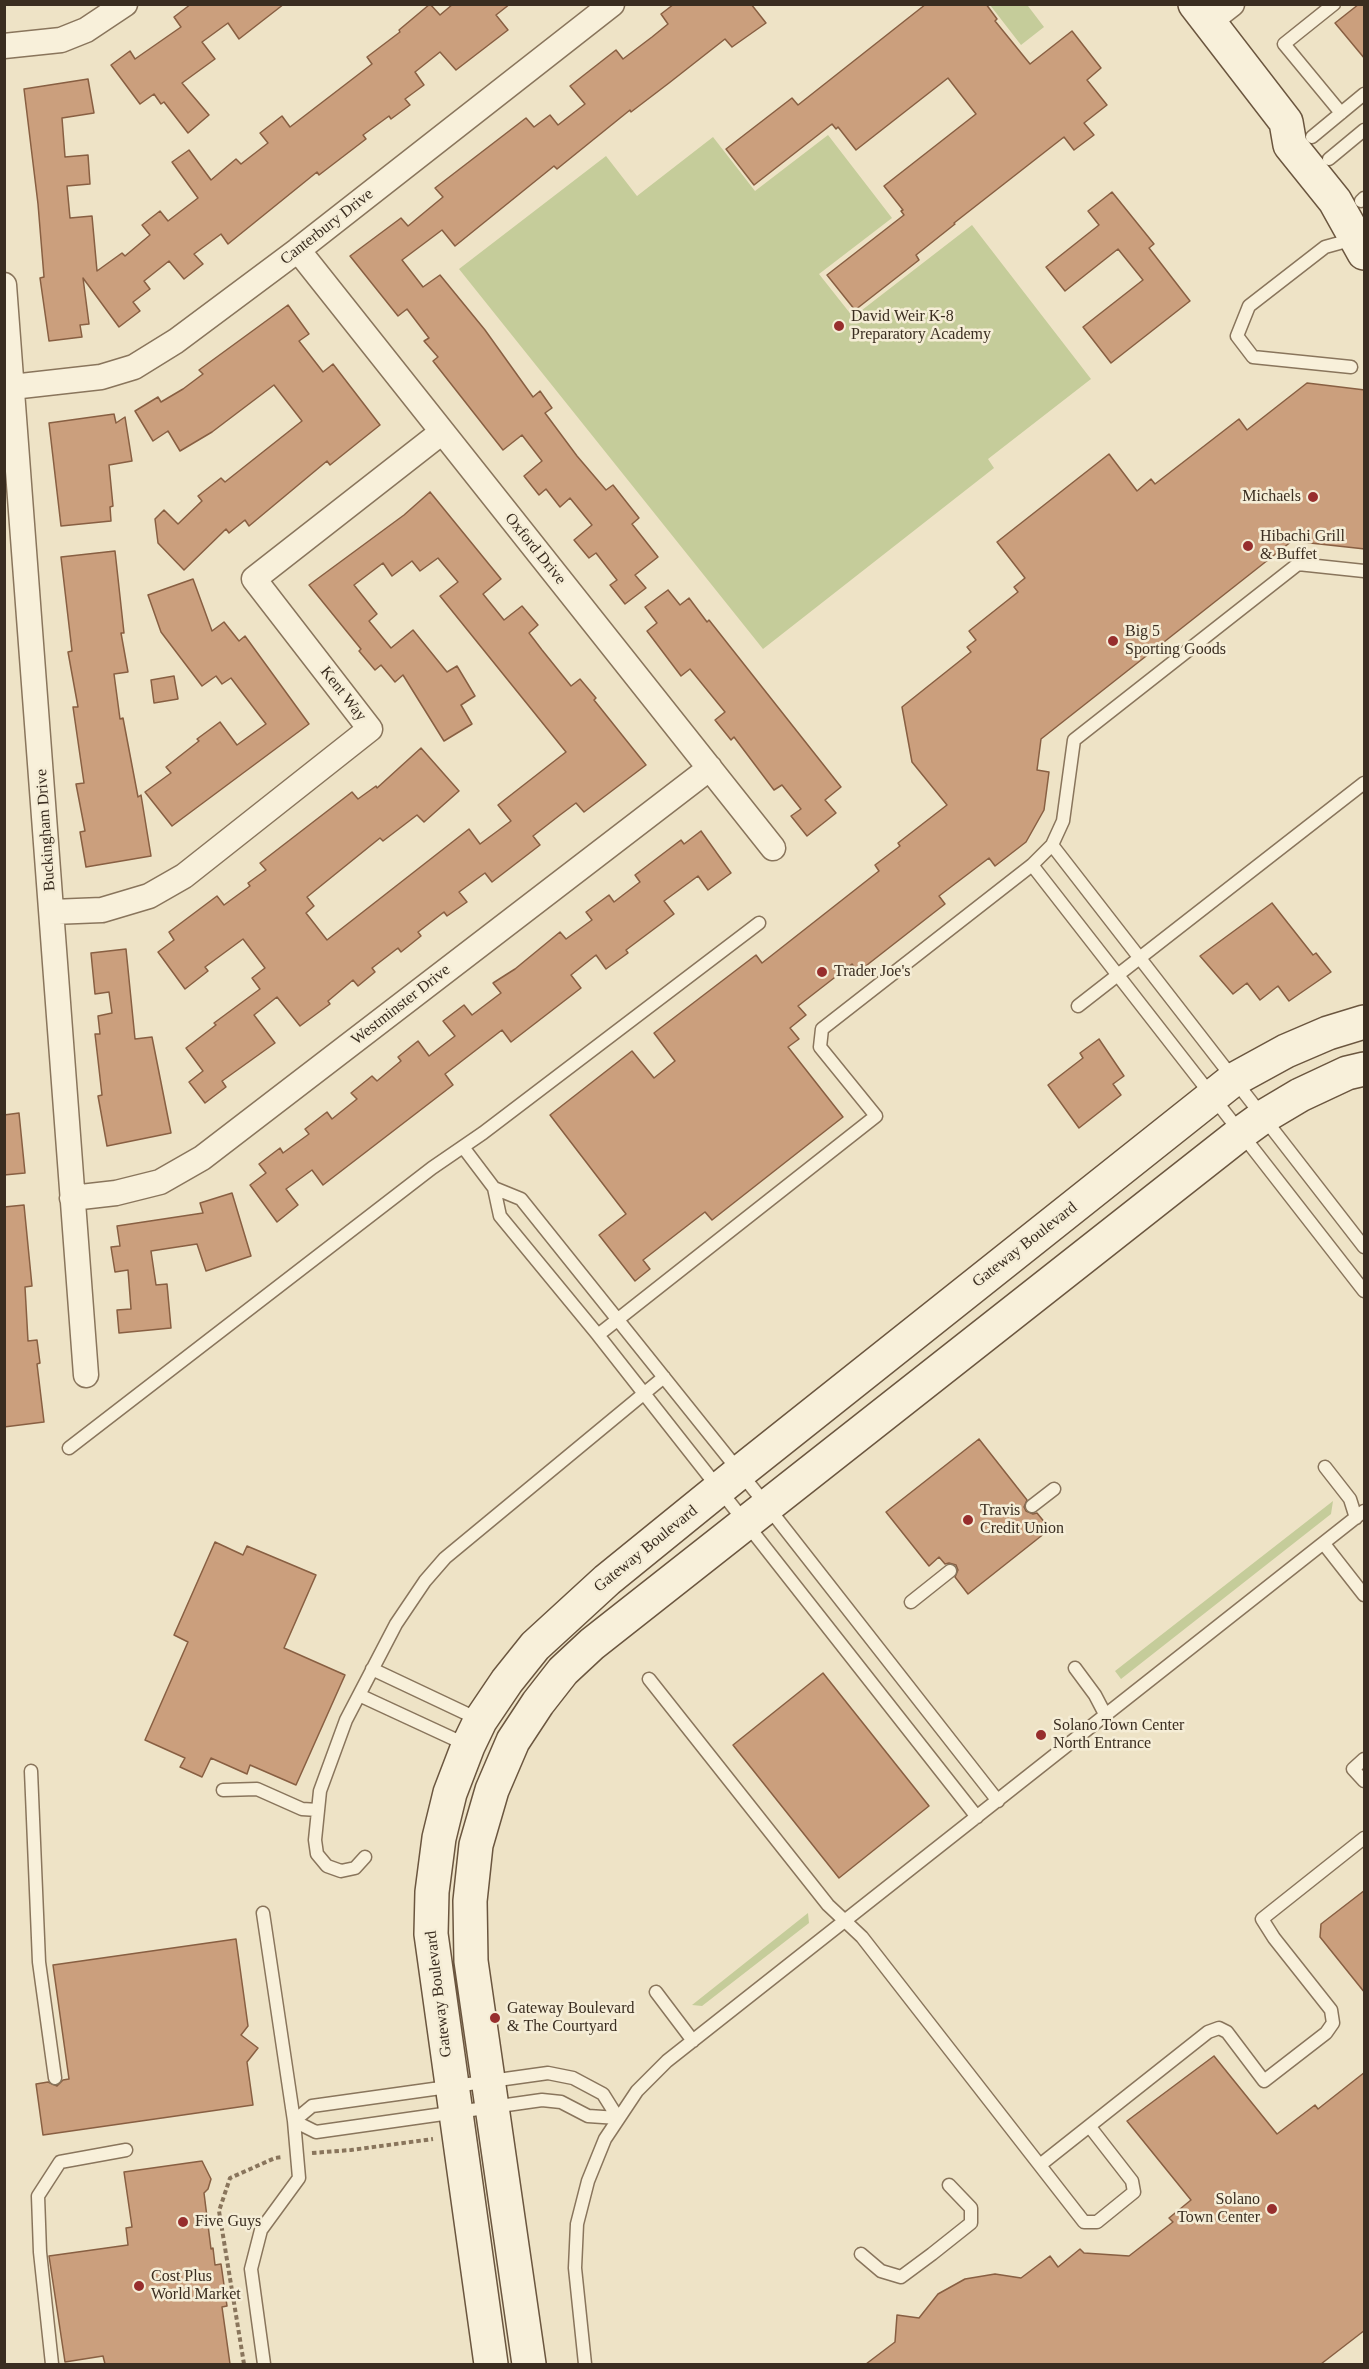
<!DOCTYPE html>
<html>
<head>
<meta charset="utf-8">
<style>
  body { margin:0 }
  #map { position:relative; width:1369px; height:2369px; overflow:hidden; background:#eee3c6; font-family:"Times New Roman",serif }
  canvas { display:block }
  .frame { position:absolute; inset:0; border:6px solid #3a2d20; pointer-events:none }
</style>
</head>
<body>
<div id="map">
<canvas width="1369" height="2369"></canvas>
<div class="frame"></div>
</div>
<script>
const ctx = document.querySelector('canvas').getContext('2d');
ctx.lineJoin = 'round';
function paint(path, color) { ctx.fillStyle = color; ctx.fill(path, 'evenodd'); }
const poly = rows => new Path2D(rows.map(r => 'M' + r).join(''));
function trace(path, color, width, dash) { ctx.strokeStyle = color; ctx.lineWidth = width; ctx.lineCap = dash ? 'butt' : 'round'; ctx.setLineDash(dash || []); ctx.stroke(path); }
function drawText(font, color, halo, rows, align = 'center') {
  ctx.font = font + ' "Times New Roman",serif'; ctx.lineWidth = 5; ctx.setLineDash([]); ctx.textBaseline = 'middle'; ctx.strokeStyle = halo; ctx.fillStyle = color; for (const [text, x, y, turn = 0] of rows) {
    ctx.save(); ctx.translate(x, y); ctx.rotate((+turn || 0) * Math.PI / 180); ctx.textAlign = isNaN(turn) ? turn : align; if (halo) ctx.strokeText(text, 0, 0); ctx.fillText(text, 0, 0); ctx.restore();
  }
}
paint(poly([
  [990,5,1029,5,1028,6,1044,27,1021,45],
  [828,135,892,218,819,274,853,317,972,225,1091,379,988,459,994,468,763,649,459,269,606,156,637,196,713,137,755,191],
  [1333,1501,1331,1514,1121,1679,1115,1671],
  [808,1913,809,1923,702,2006,692,2005]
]), '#c5cc9a');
const building = poly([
  [191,4,284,4,239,39,228,23,202,42,215,59,182,83,209,115,188,133,164,102,161,104,154,94,140,104,111,65,130,51,135,59,181,27,174,17,191,4],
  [430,4,440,15,453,4,510,4,496,15,508,30,456,70,440,52,415,72,424,85,405,99,410,105,391,119,389,116,363,135,366,139,319,175,317,172,228,244,221,234,194,254,203,264,184,279,169,261,144,281,150,289,133,302,140,311,119,327,83,278,89,324,80,325,82,337,49,341,40,278,44,277,38,204,24,89,88,79,94,113,62,118,65,157,88,155,90,184,67,186,70,218,92,216,97,271,122,253,125,256,150,235,142,225,160,211,168,221,198,198,172,162,189,150,211,180,236,159,241,164,268,143,260,133,282,116,290,127,372,64,367,57,400,32,399,30,430,4],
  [674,4,751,4,766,23,732,47,725,39,669,83,631,112,630,110,557,169,554,166,455,246,442,230,402,260,423,287,440,275,485,330,533,397,540,391,552,408,545,413,577,456,606,490,613,485,639,518,632,524,658,557,635,575,646,588,625,604,610,585,617,580,596,553,589,558,574,540,592,525,570,498,560,507,546,489,539,495,524,476,542,461,522,435,503,450,433,361,438,357,424,341,429,338,407,309,398,316,350,256,401,218,408,226,443,197,435,188,526,118,534,127,550,115,558,125,585,104,570,86,616,50,623,59,652,37,668,24,661,14,674,4],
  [926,4,986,4,997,19,995,21,1030,64,1072,31,1101,68,1087,80,1107,105,1084,123,1094,135,1074,150,1064,137,954,223,955,224,916,255,919,260,855,310,827,275,904,215,901,211,903,210,884,186,976,114,948,78,856,150,838,127,836,129,832,124,754,185,726,149,792,98,798,105,926,4],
  [1359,4,1365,4,1365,59,1335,23,1359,4],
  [1112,192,1154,244,1149,248,1190,301,1111,363,1083,327,1143,280,1118,249,1065,291,1046,267,1099,225,1088,211,1112,192],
  [288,305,309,334,299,341,323,372,333,364,380,425,330,465,327,461,249,526,245,520,229,533,226,529,184,570,158,543,155,519,164,510,178,524,202,501,198,496,221,478,225,482,302,421,274,385,212,432,180,451,168,431,153,441,135,411,158,397,161,402,183,389,203,374,199,370,288,305],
  [1307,383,1365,390,1365,549,1292,541,1041,739,1037,770,1049,772,1044,810,1026,842,995,866,989,858,939,896,945,904,858,972,852,964,798,1006,806,1015,790,1028,799,1039,788,1047,843,1117,712,1220,705,1212,643,1260,650,1269,635,1281,599,1235,626,1214,550,1115,632,1051,654,1078,675,1061,654,1033,756,955,762,963,879,871,875,865,900,846,898,843,947,805,912,762,902,707,971,652,967,647,976,640,969,631,1018,592,1014,587,1025,578,997,542,1109,454,1137,491,1151,479,1155,484,1239,419,1247,430,1307,383],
  [114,414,116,423,125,417,132,461,109,465,113,506,110,507,111,521,61,526,49,423,114,414],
  [430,492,501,579,483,594,504,620,522,606,538,625,529,633,542,650,571,686,580,679,596,698,594,700,646,765,584,812,576,803,560,815,533,836,540,845,492,882,485,873,459,892,467,902,447,916,444,912,418,932,421,936,401,952,398,948,372,968,375,972,358,986,353,980,328,1001,330,1004,300,1026,277,997,254,1015,275,1043,222,1081,226,1087,205,1103,189,1082,203,1071,186,1048,216,1025,214,1023,260,989,252,978,265,968,243,939,205,967,208,971,185,989,158,952,174,940,169,932,217,896,224,905,250,886,248,883,266,870,260,863,352,792,358,799,376,786,377,788,421,748,459,791,424,822,417,815,383,841,380,838,307,897,314,906,306,913,327,940,469,829,480,844,511,821,498,805,566,752,440,596,458,582,438,558,420,571,412,561,392,576,383,563,354,585,377,614,369,621,391,648,413,630,447,672,457,666,475,696,461,705,472,724,444,741,403,675,395,682,381,665,375,670,359,651,361,649,309,585,404,515,430,492],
  [115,551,124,633,121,633,128,672,114,674,120,719,123,718,138,797,141,795,151,856,86,867,80,832,85,831,76,784,84,783,73,707,78,707,68,652,72,651,61,557,115,551],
  [193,579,212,631,224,622,239,641,245,636,309,724,172,826,145,792,171,773,166,767,199,741,197,739,220,722,237,745,266,724,231,678,222,684,216,676,202,686,161,632,148,595,193,579],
  [668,590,680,605,689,598,707,622,709,620,841,787,825,800,836,813,807,836,791,816,801,809,782,785,774,790,734,737,731,740,715,720,725,712,690,669,681,676,647,631,657,623,645,607,668,590],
  [174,676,178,699,154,703,151,680,174,676],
  [701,831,731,873,708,890,698,876,664,901,674,914,626,950,628,953,606,969,596,955,571,975,581,988,511,1042,502,1030,445,1074,453,1085,323,1185,312,1170,286,1189,298,1205,277,1222,250,1185,266,1173,259,1164,280,1148,283,1153,309,1134,305,1129,327,1112,332,1119,357,1099,351,1093,372,1076,377,1081,401,1061,398,1057,418,1041,429,1056,455,1036,443,1021,464,1005,472,1015,501,993,493,983,515,969,560,932,566,939,592,920,586,912,609,895,614,902,640,882,635,875,681,840,684,844,701,831],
  [1272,903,1313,955,1316,953,1331,972,1289,1001,1278,986,1260,1000,1247,983,1233,994,1200,956,1272,903],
  [126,949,135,1039,152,1037,171,1133,107,1146,98,1096,102,1095,95,1034,100,1034,98,1016,112,1013,109,992,95,994,91,953,126,949],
  [1099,1039,1124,1076,1113,1084,1121,1095,1079,1128,1048,1085,1083,1058,1080,1053,1099,1039],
  [19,1113,25,1173,4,1175,4,1115,19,1113],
  [232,1193,251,1256,206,1271,197,1244,151,1251,156,1285,167,1284,171,1328,119,1333,117,1310,131,1309,128,1270,115,1272,111,1247,120,1246,117,1226,203,1213,200,1203,232,1193],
  [24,1205,32,1286,25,1287,28,1341,37,1340,40,1363,37,1364,44,1422,4,1427,4,1207,24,1205],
  [979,1439,1027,1500,1024,1507,1026,1511,1033,1514,1037,1513,1050,1529,968,1594,955,1577,958,1570,956,1565,949,1563,945,1564,939,1557,929,1566,886,1512,979,1439],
  [215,1542,243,1555,247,1546,316,1575,284,1648,345,1675,296,1785,250,1765,247,1774,211,1758,202,1777,180,1767,185,1758,145,1740,188,1642,174,1635,215,1542],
  [823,1673,929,1806,839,1878,733,1745,823,1673],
  [1365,1890,1365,1993,1320,1937,1321,1924,1365,1890],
  [236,1939,248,2026,241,2035,258,2048,247,2062,253,2105,43,2135,36,2084,48,2082,57,2086,63,2080,69,2079,53,1965,236,1939],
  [1214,2056,1277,2134,1315,2105,1318,2109,1365,2072,1365,2330,1321,2364,866,2364,895,2342,897,2315,919,2318,938,2294,965,2279,995,2274,1021,2278,1050,2256,1058,2267,1080,2249,1084,2253,1129,2256,1173,2222,1169,2218,1191,2200,1127,2121,1214,2056],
  [202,2161,211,2179,208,2189,204,2193,211,2249,213,2248,215,2265,221,2264,227,2306,222,2307,230,2364,105,2364,103,2356,65,2362,49,2256,128,2245,126,2228,132,2227,124,2172,202,2161]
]);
paint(building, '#cb9f7d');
trace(building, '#885f42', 1.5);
const lane = poly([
  [1334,4,1284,44,1341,113],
  [1312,137,1364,94],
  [1329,159,1364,130],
  [1361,201,1364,198],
  [1351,367,1253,357,1237,336,1249,306,1325,247,1354,239],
  [1052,845,1364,1247],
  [1032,865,1364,1291],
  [1078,1006,1364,783],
  [463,1147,494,1188,500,1216,598,1335,977,1817],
  [494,1188,521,1199,767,1506,998,1801],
  [598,1335,876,1116,820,1047,822,1029,1032,865,1052,845,1063,821,1074,740,1298,564,1364,571],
  [69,1448,432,1168,483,1133,759,923],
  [1325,1467,1350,1499,1356,1518],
  [1032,1506,1054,1489],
  [1324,1544,1364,1595],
  [911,1602,950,1571],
  [1075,1668,1095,1695,1106,1716],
  [372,1669,480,1720],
  [649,1679,828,1905,862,1937,1084,2222,1097,2222,1134,2192,1132,2181,1090,2127],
  [359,1695,467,1745],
  [1364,1759,1353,1769,1364,1781],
  [31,1771,39,1962,55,2078],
  [223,1790,257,1789,302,1809,318,1810],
  [365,1857,355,1868,341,1871,327,1866,317,1854,315,1840,320,1791,346,1720,396,1624,425,1581,445,1558,664,1377],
  [263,1913,294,2121,299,2178,261,2230,251,2269,264,2364],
  [656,1992,693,2041],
  [294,2121,312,2106,548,2073,573,2078,603,2094,618,2118],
  [294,2121,316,2132,542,2100,561,2102,588,2116,618,2118],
  [1040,2165,1208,2032,1219,2028,1227,2032,1264,2081,1326,2033,1333,2023,1331,2010,1274,1938,1262,1919,1364,1838],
  [861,2254,881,2271,901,2277,932,2254,971,2223,971,2208,949,2185],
  [52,2364,40,2252,38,2196,60,2162,126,2150],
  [585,2364,575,2268,577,2224,588,2181,605,2139,637,2091,667,2061,1364,1511]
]);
const street = poly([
  [1209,22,1232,4],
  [4,46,61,40,86,30,125,4],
  [298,250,773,848],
  [4,285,86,1375],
  [12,387,101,377,134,367,176,341,298,250,612,4],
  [52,912,102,910,149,896,184,876,370,729,254,579,442,432],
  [72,1198,116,1193,160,1182,202,1158,710,768]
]);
const secondary = poly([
  [1195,4,1286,122,1290,145,1335,201,1364,253],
  [491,2364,431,1934,432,1892,439,1838,450,1793,468,1746,480,1721,507,1681,535,1646,607,1580,740,1472,1233,1080,1286,1051,1328,1033,1364,1022],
  [529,2364,471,1961,470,1901,476,1845,492,1790,513,1741,538,1703,563,1671,592,1644,1241,1133,1263,1117,1300,1095,1347,1073,1364,1069]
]);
trace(lane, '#89755c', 15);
trace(street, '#89755c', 27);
trace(secondary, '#6b563f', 36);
trace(poly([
  [312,2153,351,2150,433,2139],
  [244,2364,219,2211,230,2178,275,2158,283,2157]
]), '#89755c', 4, [4.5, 3]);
trace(lane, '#f8f0da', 12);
trace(street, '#f8f0da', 24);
trace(secondary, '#f8f0da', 33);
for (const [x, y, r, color] of [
  [839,326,6,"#972e2d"],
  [1313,497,6,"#972e2d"],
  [1248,546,6,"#972e2d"],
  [1113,641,6,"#972e2d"],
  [822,972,6,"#972e2d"],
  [968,1520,6,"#972e2d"],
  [1041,1735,6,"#972e2d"],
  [495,2018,6,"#972e2d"],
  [1272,2209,6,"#972e2d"],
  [183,2222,6,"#972e2d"],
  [139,2286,6,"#972e2d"]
]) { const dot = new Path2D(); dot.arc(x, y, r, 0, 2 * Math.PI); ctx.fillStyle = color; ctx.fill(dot); trace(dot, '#f5edd6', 2); }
drawText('16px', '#3a2d20', '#f5edd6', [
  ["Canterbury Drive",327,227,-38],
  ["Oxford Drive",535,549,51],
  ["Kent Way",343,694,52],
  ["Buckingham Drive",46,830,-94],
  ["Westminster Drive",401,1005,-38],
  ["Gateway Boulevard",1025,1245,-38],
  ["Gateway Boulevard",646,1549,-39],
  ["Gateway Boulevard",439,1994,-97]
]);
drawText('16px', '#3a2d20', '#f5edd6', [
  ["David Weir K-8",851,317],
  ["Preparatory Academy",851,335],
  ["Michaels",1301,497,"right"],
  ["Hibachi Grill",1260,537],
  ["& Buffet",1260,555],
  ["Big 5",1125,632],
  ["Sporting Goods",1125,650],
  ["Trader Joe's",834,972],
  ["Travis",980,1511],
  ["Credit Union",980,1529],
  ["Solano Town Center",1053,1726],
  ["North Entrance",1053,1744],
  ["Gateway Boulevard",507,2009],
  ["& The Courtyard",507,2027],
  ["Solano",1260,2200,"right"],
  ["Town Center",1260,2218,"right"],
  ["Five Guys",195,2222],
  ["Cost Plus",151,2277],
  ["World Market",151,2295]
], 'left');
</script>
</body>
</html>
